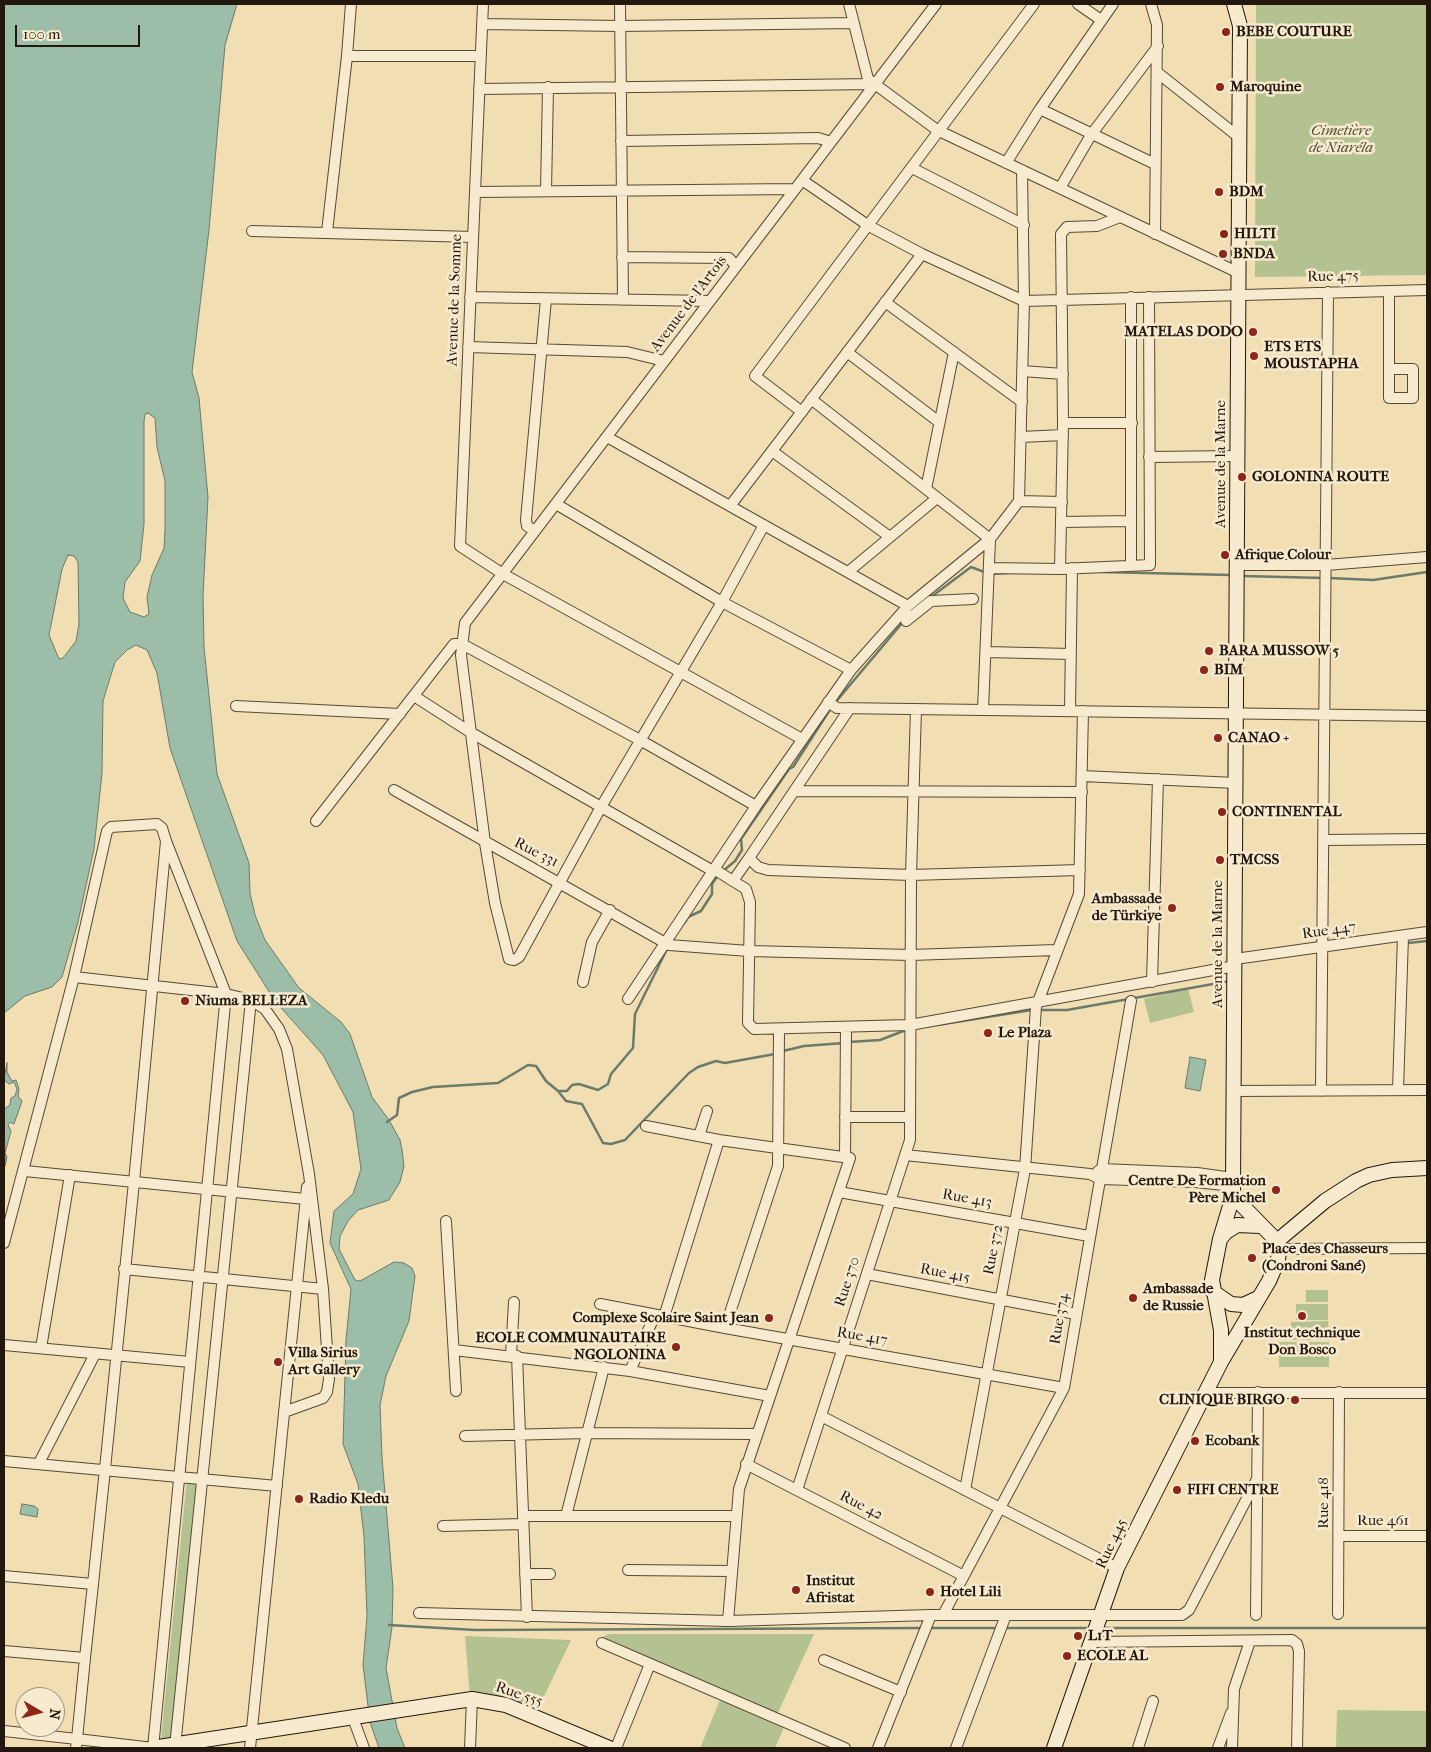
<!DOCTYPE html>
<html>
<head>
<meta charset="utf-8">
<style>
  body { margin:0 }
  #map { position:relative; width:1431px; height:1752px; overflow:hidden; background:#f2deb3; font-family:"IM FELL French Canon",serif }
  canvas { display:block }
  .frame { position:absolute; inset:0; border:5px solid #22180d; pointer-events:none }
  .north { position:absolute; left:15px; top:1687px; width:50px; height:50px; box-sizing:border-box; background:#f7eace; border:1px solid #a29681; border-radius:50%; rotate:98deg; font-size:14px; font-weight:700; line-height:20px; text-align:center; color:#22180d }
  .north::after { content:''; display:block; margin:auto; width:18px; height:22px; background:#8f2418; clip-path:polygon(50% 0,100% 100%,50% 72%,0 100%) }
  .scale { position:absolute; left:15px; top:25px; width:125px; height:22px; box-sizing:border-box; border:2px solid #22180d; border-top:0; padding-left:6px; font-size:15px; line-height:18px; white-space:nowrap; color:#22180d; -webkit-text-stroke:4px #f7eace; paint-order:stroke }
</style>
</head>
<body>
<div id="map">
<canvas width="1431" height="1752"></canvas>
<div class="frame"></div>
<div class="north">N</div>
<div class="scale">100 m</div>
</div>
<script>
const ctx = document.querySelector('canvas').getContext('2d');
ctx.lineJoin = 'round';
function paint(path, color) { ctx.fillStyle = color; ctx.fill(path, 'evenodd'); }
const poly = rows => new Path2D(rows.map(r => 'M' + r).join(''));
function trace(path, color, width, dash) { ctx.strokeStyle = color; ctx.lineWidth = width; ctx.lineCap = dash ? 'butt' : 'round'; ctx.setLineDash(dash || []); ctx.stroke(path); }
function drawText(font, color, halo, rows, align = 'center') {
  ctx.font = font + ' "IM FELL French Canon",serif'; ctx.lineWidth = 5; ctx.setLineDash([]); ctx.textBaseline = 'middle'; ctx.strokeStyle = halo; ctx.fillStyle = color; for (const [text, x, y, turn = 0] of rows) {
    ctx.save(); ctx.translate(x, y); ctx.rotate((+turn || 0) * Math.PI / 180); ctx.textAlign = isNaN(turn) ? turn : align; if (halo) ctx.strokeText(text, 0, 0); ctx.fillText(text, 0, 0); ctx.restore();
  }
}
paint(poly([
  [1256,4,1427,4,1427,275,1255,277],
  [1188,988,1194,1012,1150,1023,1144,999],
  [1306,1290,1328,1290,1328,1302,1306,1302],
  [1296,1304,1328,1304,1328,1320,1296,1320],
  [1328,1321,1329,1340,1291,1340,1291,1322],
  [1279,1342,1329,1342,1329,1367,1279,1367],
  [187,1478,198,1478,170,1748,160,1748],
  [608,1634,814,1634,777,1715,603,1637],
  [465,1636,571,1640,537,1711,470,1697],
  [720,1700,784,1727,775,1748,700,1748],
  [1337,1710,1427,1711,1427,1748,1336,1748]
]), '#b4c291');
const water = poly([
  [4,4,237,4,225,45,209,230,192,372,199,398,208,497,203,596,204,647,217,774,249,863,250,893,255,915,265,940,299,988,341,1022,350,1034,372,1097,389,1120,400,1140,402,1150,404,1166,400,1182,389,1200,358,1210,348,1221,340,1236,339,1249,355,1280,360,1281,394,1262,404,1263,412,1268,415,1276,409,1321,386,1376,380,1405,382,1458,393,1588,392,1627,386,1668,397,1728,405,1748,379,1748,370,1722,363,1665,367,1616,364,1536,358,1484,343,1444,346,1340,351,1289,330,1243,334,1211,353,1194,361,1169,353,1112,323,1055,275,1001,237,941,170,748,157,673,147,650,136,645,127,650,115,662,103,701,102,773,94,849,78,922,62,977,52,987,25,996,4,1013,4,4],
  [148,413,155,418,157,447,165,481,165,530,164,548,152,575,147,597,149,614,144,617,130,612,123,598,125,582,140,561,144,524,144,421,145,414,148,413],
  [68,555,74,556,78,562,79,624,76,641,63,658,59,659,49,635,62,569,68,555],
  [1190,1057,1206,1060,1200,1091,1185,1088,1190,1057],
  [7,1063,7,1072,12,1081,16,1080,19,1089,18,1096,22,1101,14,1124,10,1122,8,1125,11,1131,5,1153,7,1157,5,1166,4,1109,10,1105,11,1098,15,1096,17,1089,14,1082,9,1084,4,1080,7,1063],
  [22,1504,34,1506,38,1509,37,1517,20,1514,22,1504]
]);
paint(water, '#9cbda8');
trace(water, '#6b7b6a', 1);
trace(poly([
  [1102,572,1231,575],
  [992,574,1009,573],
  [1242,576,1324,578],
  [1329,578,1373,580,1427,572],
  [931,597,971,567,987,573],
  [834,704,903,622],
  [723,871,735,861,742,850,741,839,789,769,793,767,831,708],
  [685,922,688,917,701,911,712,894,712,884,719,874],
  [1408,943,1427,941],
  [1038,1010,1067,1010,1230,981],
  [937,1025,1032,1010],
  [849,1042,880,1040,906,1030],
  [783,1051,804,1046,844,1043],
  [558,1091,566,1101,582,1104,603,1143,611,1144,625,1140,689,1073,698,1067,716,1061,725,1063,775,1054],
  [387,1122,397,1115,399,1098,412,1092,433,1087,498,1083,528,1065,536,1066,546,1081,558,1091,567,1091,572,1085,579,1084,598,1090,608,1084,611,1074,633,1048,635,1014,668,947],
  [389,1625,475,1630,923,1628],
  [929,1628,998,1628],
  [1004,1628,1091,1628],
  [1101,1628,1427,1628]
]), '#6b7b6a', 2.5);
const street = poly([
  [483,4,460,546,503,574,802,739],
  [620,4,623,300],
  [849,4,868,79,937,130,1239,273],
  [1078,4,1101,20],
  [1151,4,1157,25,1155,234],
  [482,24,620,26,854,23],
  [347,56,351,4],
  [1158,73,1240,138],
  [479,89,875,84],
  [1040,109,1155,164],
  [621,141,818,138,831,142],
  [1006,163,1040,109,1113,4],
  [912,168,1024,225],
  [802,180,869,226,922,254,1024,301,1427,290],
  [1060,188,1091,135,1158,46],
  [546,191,548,87],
  [475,192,795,189],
  [252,231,473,237],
  [327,232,347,56,480,56],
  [622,257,729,258,736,266],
  [1389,291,1389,398,1413,398,1413,369,1389,369],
  [470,297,710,301],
  [1131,297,1131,565],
  [885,302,1022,402],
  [468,347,627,352,664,361],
  [847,352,939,422],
  [1022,371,1063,374],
  [811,399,990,539,983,710],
  [802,412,755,376,1034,4],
  [1063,423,1132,423],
  [607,437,908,606],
  [1021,437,1063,435],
  [772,451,890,537],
  [1149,457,1238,456],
  [926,489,954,352],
  [1019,501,1062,502],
  [556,504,722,602,851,670,756,806,628,999],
  [730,506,922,254],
  [1061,522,1131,521],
  [764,525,722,602,601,807,519,957,514,960,509,959,495,903,485,843,461,655,465,623,936,4],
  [535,531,527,526,526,520,546,299],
  [1237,565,1326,565,1427,557],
  [989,568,1060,569,1150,565,1149,297],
  [1060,569,1063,423,1061,234,1067,227,1097,226,1120,217],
  [848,572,937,498],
  [906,621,931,601,973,599],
  [986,652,1071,654],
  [851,670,908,606,990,539,1019,501,1024,301,1022,170],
  [414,696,470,732,713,871],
  [828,702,837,708,1427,716],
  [236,706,400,714],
  [850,708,749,858,758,867,768,870,911,875,1080,870],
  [1070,711,1072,568],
  [1082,776,1236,783],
  [394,790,669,945,749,951,911,955,1056,950],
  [795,791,1082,792],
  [316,821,454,644,462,644,640,740,756,806],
  [1323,840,1427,839],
  [749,858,733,881,746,889,750,902,748,1023,754,1029,910,1025,1235,966],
  [714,869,733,881],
  [1235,959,1427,932],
  [74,977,226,994,251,1000,265,1009,279,1029,287,1049,309,1174,323,1289,329,1379,327,1392,323,1398,284,1412],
  [583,982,592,942,610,910],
  [1152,982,1158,779],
  [1398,1090,1403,936],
  [1234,1091,1427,1090],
  [1321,1091,1328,292],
  [845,1117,910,1117],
  [646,1126,719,1140,850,1158,739,1489,728,1621],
  [699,1136,707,1111],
  [905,1155,1090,1174,1100,1179,1196,1182,1233,1186],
  [845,1158,846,1027],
  [25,1171,305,1199],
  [1098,1171,1102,1169,1197,1173,1233,1178],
  [839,1192,1089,1236],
  [446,1221,456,1391],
  [4,1243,74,977,107,831,111,827,157,824,162,828,166,841],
  [1279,1249,1427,1248],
  [124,1269,323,1289],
  [867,1274,1076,1314],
  [600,1304,725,1328,1064,1388],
  [664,1317,719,1140],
  [725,1328,778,1166,779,1030],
  [4,1345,190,1362],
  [41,1348,70,1175],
  [454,1350,630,1371,770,1396],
  [511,1355,514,1302],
  [517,1356,527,1617],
  [630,1371,655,1315],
  [1205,1393,1427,1393],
  [821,1416,1117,1568],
  [465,1436,587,1433,756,1434],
  [4,1461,277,1486],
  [39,1463,95,1354],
  [746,1464,962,1575],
  [797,1490,910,1140,911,875,916,709],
  [965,1490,1025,1169,1036,1007,1079,894,1083,711],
  [523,1516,736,1516],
  [566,1516,604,1367],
  [443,1526,523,1524],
  [1339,1536,1427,1536],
  [628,1570,731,1571],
  [525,1574,550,1574],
  [4,1576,93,1584],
  [419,1613,728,1621,931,1615,1182,1615,1189,1610,1257,1479],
  [1338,1614,1339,1392],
  [943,1615,1064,1388,1131,1001],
  [1256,1615,1258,1392],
  [1091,1642,1292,1640,1297,1644,1299,1651,1297,1748],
  [602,1643,845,1748],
  [4,1651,85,1658],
  [824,1660,901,1692],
  [353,1718,364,1748],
  [4,1731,77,1739,153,1748,226,994,166,841,134,1182,105,1469,93,1584,85,1658,77,1739,76,1748],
  [175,1747,251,1000],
  [250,1748,307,1187],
  [470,1748,472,1699],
  [616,1748,650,1664],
  [878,1748,931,1615],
  [956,1748,1006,1615],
  [1138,1748,1153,1701],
  [1218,1748,1231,1713],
  [1232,1748,1234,1689,1250,1641]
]);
const secondary = poly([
  [1221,1238,1226,1232,1237,1225,1260,1226],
  [1276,1242,1325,1201,1356,1181,1369,1175,1392,1170,1427,1168],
  [1212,1291,1231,1304,1243,1305,1258,1298],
  [1221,1362,1221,1330,1212,1280,1220,1239,1233,1196,1233,1186,1240,26,1234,4],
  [152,1748,472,1699,506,1705,609,1748],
  [1054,1748,1117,1568,1221,1362,1269,1281,1278,1260,1279,1249,1272,1236,1233,1196]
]);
trace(street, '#564a36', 12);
trace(secondary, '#22180d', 16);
trace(street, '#f7eace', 10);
trace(secondary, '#f7eace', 14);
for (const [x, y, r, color] of [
  [1226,32,5,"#8f2418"],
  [1220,87,5,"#8f2418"],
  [1219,192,5,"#8f2418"],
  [1224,234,5,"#8f2418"],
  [1223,254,5,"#8f2418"],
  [1253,332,5,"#8f2418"],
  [1254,356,5,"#8f2418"],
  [1242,477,5,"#8f2418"],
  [1225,555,5,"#8f2418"],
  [1209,651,5,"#8f2418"],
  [1204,670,5,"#8f2418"],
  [1218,738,5,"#8f2418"],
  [1222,812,5,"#8f2418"],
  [1220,860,5,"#8f2418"],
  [1172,908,5,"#8f2418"],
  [185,1001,5,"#8f2418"],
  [988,1033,5,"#8f2418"],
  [1276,1190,5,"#8f2418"],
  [1252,1258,5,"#8f2418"],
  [1133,1298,5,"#8f2418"],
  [1302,1316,5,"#8f2418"],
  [769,1318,5,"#8f2418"],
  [676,1347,5,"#8f2418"],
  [278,1362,5,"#8f2418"],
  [1295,1400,5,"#8f2418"],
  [1195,1441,5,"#8f2418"],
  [1177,1490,5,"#8f2418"],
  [299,1499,5,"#8f2418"],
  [796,1590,5,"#8f2418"],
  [930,1592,5,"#8f2418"],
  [1078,1636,5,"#8f2418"],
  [1067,1656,5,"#8f2418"]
]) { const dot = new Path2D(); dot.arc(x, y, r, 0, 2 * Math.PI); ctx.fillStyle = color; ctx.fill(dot); trace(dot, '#f7eace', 2); }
drawText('bold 15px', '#22180d', '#f7eace', [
  ["BEBE COUTURE",1236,32],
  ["Maroquine",1230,87],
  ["BDM",1229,192],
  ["HILTI",1234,234],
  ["BNDA",1233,254],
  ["MATELAS DODO",1243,332,"right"],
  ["ETS ETS",1264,347],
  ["MOUSTAPHA",1264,364],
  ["GOLONINA ROUTE",1252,477],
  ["Afrique Colour",1235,555],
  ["BARA MUSSOW 5",1219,651],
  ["BIM",1214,670],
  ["CANAO +",1228,738],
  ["CONTINENTAL",1232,812],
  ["TMCSS",1230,860],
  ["Ambassade",1162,899,"right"],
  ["de Türkiye",1162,916,"right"],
  ["Niuma BELLEZA",195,1001],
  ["Le Plaza",998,1033],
  ["Centre De Formation",1266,1181,"right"],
  ["Père Michel",1266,1198,"right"],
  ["Place des Chasseurs",1262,1249],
  ["(Condroni Sané)",1262,1266],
  ["Ambassade",1143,1289],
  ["de Russie",1143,1306],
  ["Complexe Scolaire Saint Jean",759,1318,"right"],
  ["Institut technique",1302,1333,"center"],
  ["Don Bosco",1302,1350,"center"],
  ["ECOLE COMMUNAUTAIRE",666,1338,"right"],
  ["NGOLONINA",666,1355,"right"],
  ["Villa Sirius",288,1353],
  ["Art Gallery",288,1370],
  ["CLINIQUE BIRGO",1285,1400,"right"],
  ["Ecobank",1205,1441],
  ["FIFI CENTRE",1187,1490],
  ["Radio Kledu",309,1499],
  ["Institut",806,1581],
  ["Afristat",806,1598],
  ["Hotel Lili",940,1592],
  ["L1T",1088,1636],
  ["ECOLE AL",1077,1656]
], 'left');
drawText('italic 15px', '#4e4b35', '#f7eace', [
  ["Cimetière",1341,131],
  ["de Niaréla",1341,148]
]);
drawText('15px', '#22180d', '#f7eace', [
  ["Rue 475",1333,277,-1],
  ["Avenue de la Somme",455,300,-88],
  ["Avenue de l'Artois",689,304,-53],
  ["Avenue de la Marne",1221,464,-90],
  ["Rue 331",536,853,27],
  ["Rue 447",1329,931,-8],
  ["Avenue de la Marne",1218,944,-90],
  ["Rue 413",967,1199,10],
  ["Rue 372",994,1250,-79],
  ["Rue 415",945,1274,11],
  ["Rue 370",848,1282,-72],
  ["Rue 374",1060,1319,-80],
  ["Rue 417",862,1337,10],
  ["Rue 418",1324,1503,-90],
  ["Rue 42",861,1506,27],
  ["Rue 461",1383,1521],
  ["Rue 445",1112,1544,-65],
  ["Rue 555",519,1695,19]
]);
</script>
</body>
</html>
